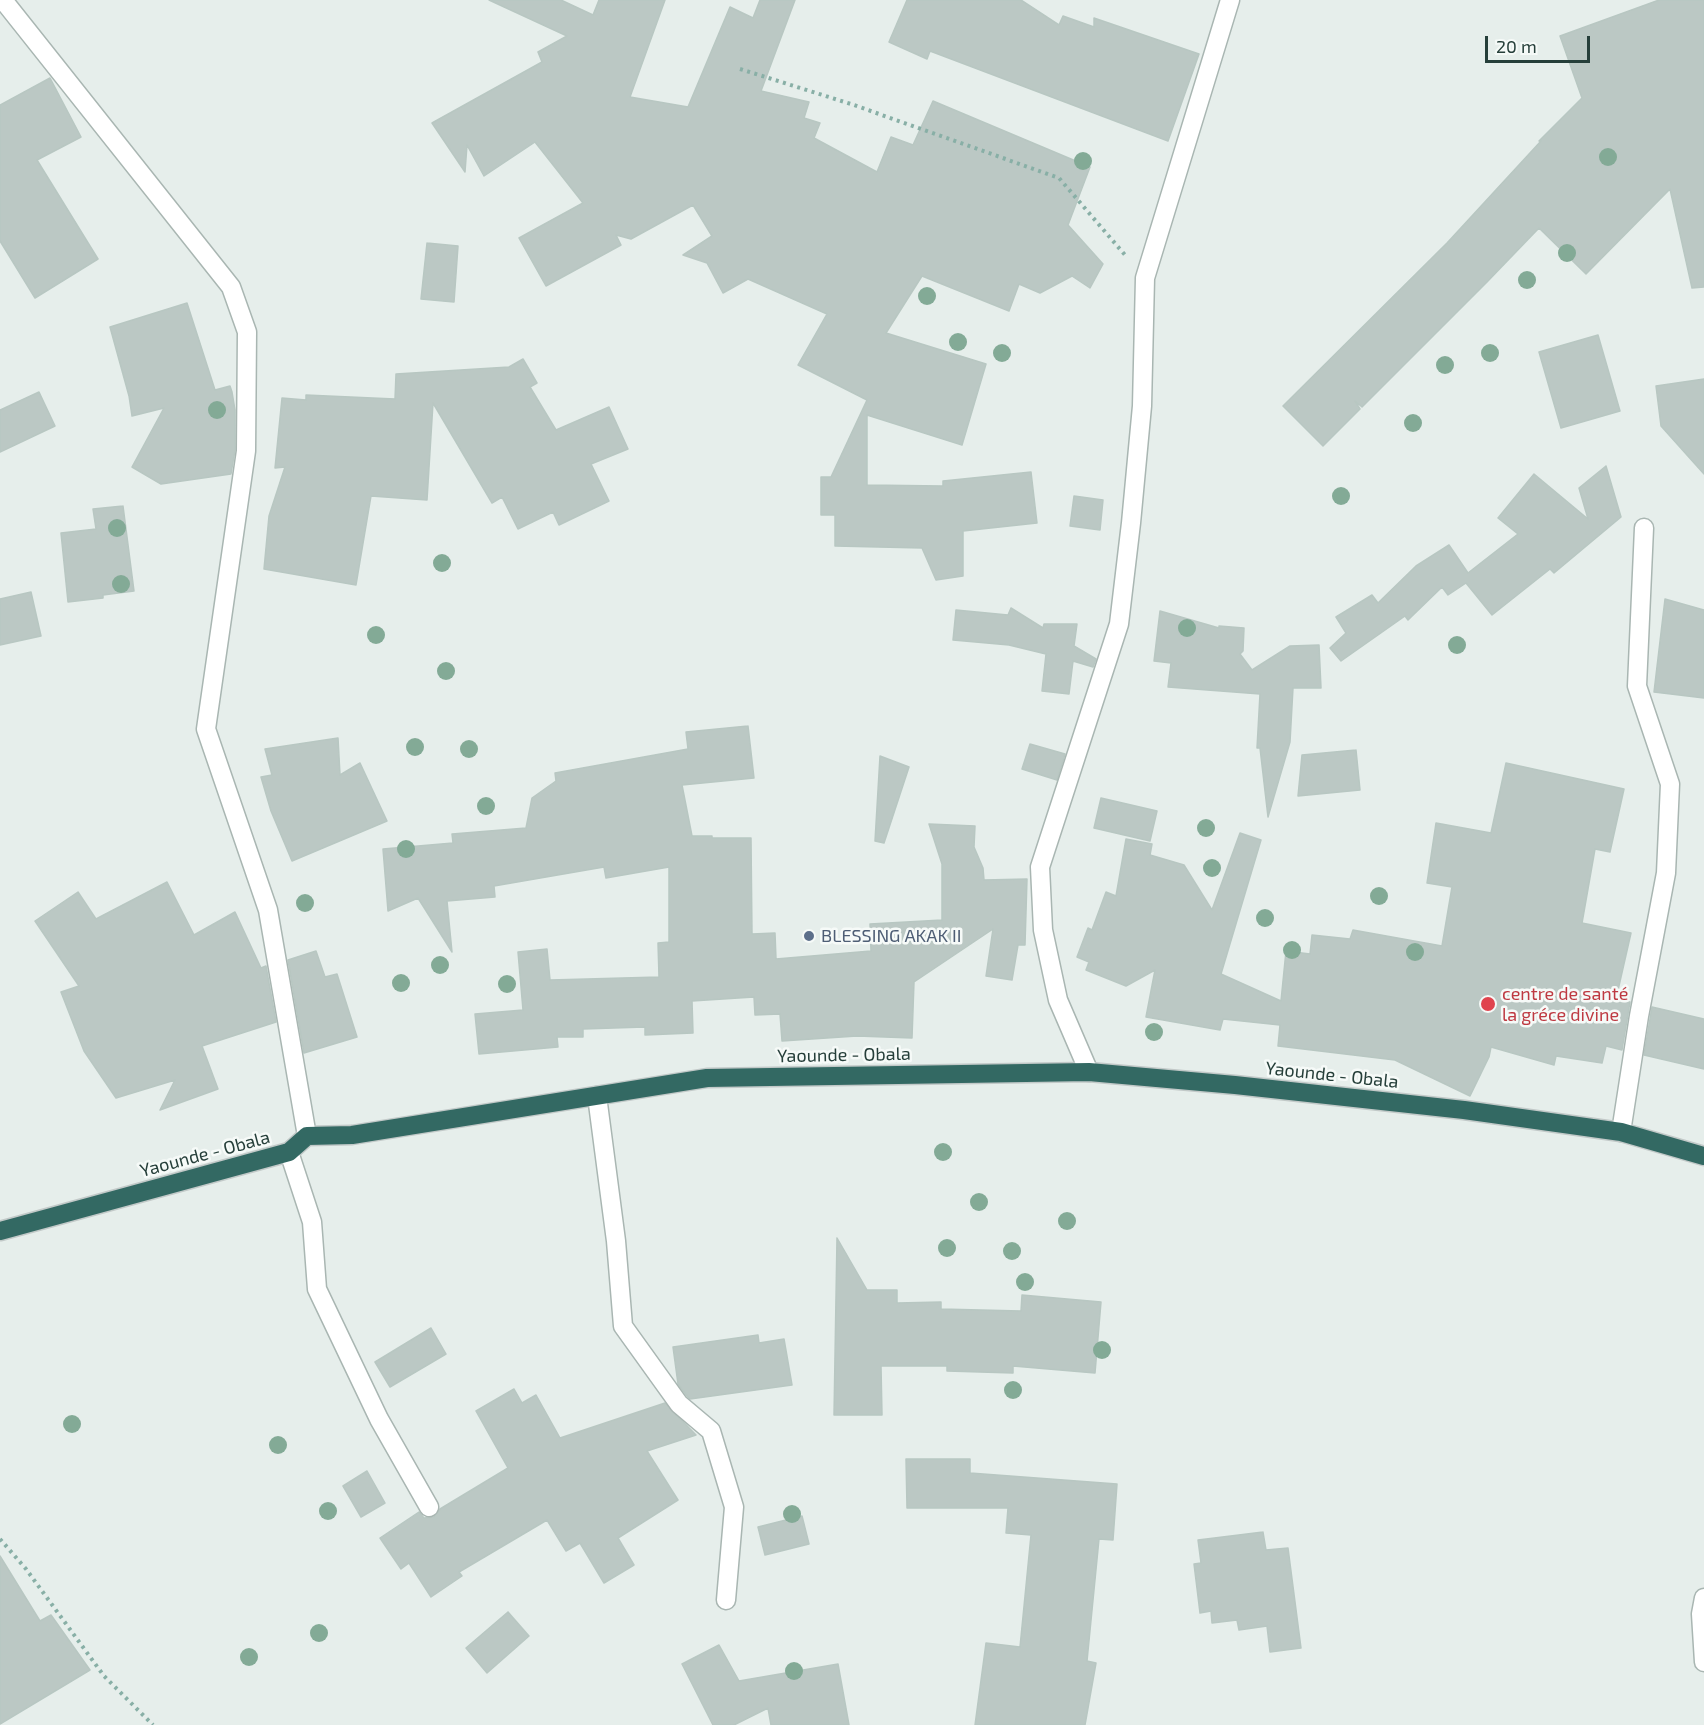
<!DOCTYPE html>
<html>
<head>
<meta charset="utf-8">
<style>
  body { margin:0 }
  #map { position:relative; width:1704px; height:1725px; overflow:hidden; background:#e6eeeb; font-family:"Exo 2",sans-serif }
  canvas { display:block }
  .scale { position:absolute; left:1485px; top:36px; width:105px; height:27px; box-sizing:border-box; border:3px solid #263f3a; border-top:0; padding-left:8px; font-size:18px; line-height:21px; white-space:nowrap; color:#263f3a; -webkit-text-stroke:4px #f6faf8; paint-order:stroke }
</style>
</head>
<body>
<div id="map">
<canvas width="1704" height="1725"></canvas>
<div class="scale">20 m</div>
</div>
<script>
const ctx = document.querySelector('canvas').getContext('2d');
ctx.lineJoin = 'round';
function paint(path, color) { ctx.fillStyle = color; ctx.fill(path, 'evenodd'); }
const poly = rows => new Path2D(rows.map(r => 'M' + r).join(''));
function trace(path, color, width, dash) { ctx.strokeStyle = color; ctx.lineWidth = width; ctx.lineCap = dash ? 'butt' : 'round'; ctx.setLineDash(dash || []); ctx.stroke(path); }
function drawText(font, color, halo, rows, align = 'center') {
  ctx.font = font + ' "Exo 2",sans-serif'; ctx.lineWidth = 5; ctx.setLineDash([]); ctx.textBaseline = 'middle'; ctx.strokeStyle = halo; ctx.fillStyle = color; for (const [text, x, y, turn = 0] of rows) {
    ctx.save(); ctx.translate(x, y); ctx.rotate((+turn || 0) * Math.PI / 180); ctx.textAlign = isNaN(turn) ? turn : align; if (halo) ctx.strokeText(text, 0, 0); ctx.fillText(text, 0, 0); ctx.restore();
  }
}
const building = poly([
  [489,0,561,0,593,15,599,0,665,0,630,97,688,107,730,7,753,18,760,0,795,0,761,91,809,102,804,118,820,123,814,138,877,172,891,137,913,145,933,101,1090,167,1068,225,1103,264,1090,288,1072,276,1040,293,1019,284,1009,311,922,276,886,333,986,364,962,445,867,415,867,485,943,486,943,481,1031,472,1037,523,963,531,963,576,936,580,922,548,835,546,835,515,821,515,821,477,831,477,867,400,798,365,827,314,748,279,723,293,707,263,683,255,712,236,693,205,631,239,616,235,621,245,546,286,519,238,583,203,535,142,484,176,467,145,465,172,432,123,542,62,538,52,567,36,489,0],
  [907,0,1021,0,1059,25,1063,16,1094,27,1094,18,1199,54,1168,141,930,51,927,59,889,42,907,0],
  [1659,0,1704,0,1704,287,1692,288,1670,189,1586,274,1539,228,1487,282,1362,407,1355,401,1360,409,1323,446,1283,406,1447,243,1541,141,1539,141,1582,98,1560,36,1659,0],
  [50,78,81,137,37,160,98,259,35,298,0,241,0,105,50,78],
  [427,243,458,246,454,302,421,299,427,243],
  [187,303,215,390,230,386,232,392,235,410,235,450,231,474,161,484,132,467,164,408,132,416,129,396,110,327,187,303],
  [1598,335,1620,411,1561,428,1539,352,1598,335],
  [523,359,537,383,530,387,556,430,609,407,628,449,591,464,609,501,559,525,553,512,518,529,502,497,492,503,433,403,427,500,371,496,356,585,264,569,269,516,285,467,275,468,282,398,306,400,306,395,395,399,396,374,509,367,523,359],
  [1704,379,1704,474,1661,426,1656,386,1704,379],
  [39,392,55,426,0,452,0,410,39,392],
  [1606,466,1621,517,1554,573,1550,569,1492,615,1466,583,1448,595,1442,587,1408,620,1405,616,1341,661,1330,648,1346,633,1336,617,1372,595,1378,603,1416,566,1449,545,1468,573,1518,534,1498,518,1534,474,1588,519,1579,488,1606,466],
  [1074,496,1103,500,1100,530,1070,526,1074,496],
  [123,506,134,591,103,595,103,598,68,602,61,533,96,529,93,509,123,506],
  [31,592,41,636,0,645,0,599,31,592],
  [1665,599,1704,610,1704,698,1654,692,1665,599],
  [1011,608,1043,628,1044,624,1077,624,1074,646,1096,659,1093,667,1073,661,1069,694,1042,691,1046,654,1009,645,953,640,956,610,1008,615,1011,608],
  [1160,611,1219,628,1219,626,1244,628,1243,651,1240,654,1252,670,1290,646,1319,645,1321,688,1293,688,1290,742,1268,817,1260,748,1257,748,1260,694,1168,687,1171,663,1154,661,1160,611],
  [748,726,754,778,682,785,692,836,712,836,712,838,751,838,752,934,775,933,776,959,871,951,870,924,942,920,942,864,929,824,975,826,974,847,983,868,984,880,1027,879,1025,945,1018,945,1012,980,986,976,993,929,914,982,912,1038,857,1036,782,1041,780,1014,755,1015,754,997,692,1001,693,1033,645,1035,645,1027,583,1029,583,1037,557,1037,558,1047,479,1054,475,1014,523,1010,518,952,547,949,550,980,659,977,658,943,669,942,669,867,606,878,604,867,494,886,495,897,447,901,452,952,418,898,388,911,383,849,453,843,452,834,526,828,532,798,556,781,555,773,688,749,686,732,748,726],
  [338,738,340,775,360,763,387,821,292,861,271,811,261,777,272,775,265,749,338,738],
  [1030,744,1065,754,1057,780,1022,769,1030,744],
  [1356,750,1360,790,1298,796,1302,755,1356,750],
  [880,756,909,767,884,843,875,841,880,756],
  [1506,763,1624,789,1610,852,1595,849,1582,923,1631,933,1616,999,1630,1002,1622,1050,1606,1046,1602,1063,1556,1056,1554,1065,1491,1047,1489,1057,1470,1096,1395,1060,1278,1046,1280,1025,1223,1019,1220,1030,1146,1017,1155,970,1126,986,1086,970,1089,962,1077,957,1088,928,1092,930,1106,892,1116,896,1126,839,1152,844,1150,855,1184,865,1212,910,1240,833,1261,840,1221,974,1281,1001,1286,951,1310,954,1312,935,1350,939,1353,930,1442,946,1452,887,1427,883,1436,823,1491,833,1506,763],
  [1101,798,1157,811,1150,841,1094,828,1101,798],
  [167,882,194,935,235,912,261,968,266,966,276,1022,202,1046,218,1089,160,1110,175,1080,116,1098,84,1051,61,992,79,986,35,921,78,892,96,919,167,882],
  [316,951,325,977,337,974,357,1037,304,1053,288,960,316,951],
  [1652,1007,1704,1019,1704,1069,1644,1055,1652,1007],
  [837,1238,867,1290,897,1290,897,1303,941,1302,941,1309,1021,1311,1022,1295,1101,1302,1095,1373,1013,1366,1013,1373,947,1371,947,1366,881,1366,882,1415,834,1415,837,1238],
  [431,1328,446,1354,390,1387,375,1362,431,1328],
  [758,1335,759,1343,784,1339,792,1385,690,1399,687,1396,678,1384,673,1347,758,1335],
  [514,1389,522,1403,536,1395,560,1438,665,1403,696,1435,647,1451,678,1500,618,1538,634,1565,604,1583,580,1543,566,1551,547,1520,459,1572,462,1576,431,1597,409,1563,401,1569,380,1538,419,1512,424,1518,434,1517,440,1509,508,1468,476,1411,514,1389],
  [906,1459,970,1459,970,1473,1117,1484,1113,1540,1099,1539,1087,1661,1096,1663,1085,1725,975,1725,986,1643,1020,1647,1031,1535,1006,1533,1008,1508,907,1508,906,1459],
  [367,1471,385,1503,361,1517,343,1486,367,1471],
  [802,1516,809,1544,765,1555,758,1527,802,1516],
  [1263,1532,1266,1550,1288,1548,1301,1648,1270,1652,1267,1626,1239,1630,1237,1620,1212,1623,1211,1611,1200,1613,1194,1564,1201,1563,1198,1540,1263,1532],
  [0,1556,40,1621,51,1615,90,1670,0,1724,0,1556],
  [508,1612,529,1636,487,1673,466,1648,508,1612],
  [719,1645,739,1681,838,1664,849,1725,771,1725,768,1708,734,1725,713,1725,682,1664,719,1645]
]);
paint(building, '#bbc8c4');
trace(building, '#b8c7c2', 1.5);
const street = poly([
  [3,0,231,287,247,332,246,451,206,729,268,910,307,1136],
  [1089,1072,1058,1000,1043,930,1040,867,1119,624,1131,523,1142,406,1145,278,1230,0],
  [597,1096,616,1241,623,1326,679,1404,711,1431,734,1507,726,1600],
  [1621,1132,1639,1016,1666,873,1670,784,1637,686,1644,528],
  [289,1152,312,1222,317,1289,379,1419,429,1507],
  [1704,1598,1701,1614,1704,1662]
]);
const highway = poly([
  [0,1231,289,1152,307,1136,352,1135,707,1078,1089,1072,1235,1085,1464,1110,1621,1132,1704,1156]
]);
trace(street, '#a9b6b2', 21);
trace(highway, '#c2c9c8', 21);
trace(poly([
  [740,69,851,104,1059,178,1125,255],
  [0,1539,26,1569,104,1676,153,1725]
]), '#88afa6', 4, [3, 4.5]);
trace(street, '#fff', 18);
trace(highway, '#336963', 18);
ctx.fillStyle = '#83aa96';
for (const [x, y] of [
  [1608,157],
  [1083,161],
  [1567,253],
  [1527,280],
  [927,296],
  [958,342],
  [1002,353],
  [1490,353],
  [1445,365],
  [217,410],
  [1413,423],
  [1341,496],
  [117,528],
  [442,563],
  [121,584],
  [1187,628],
  [376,635],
  [1457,645],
  [446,671],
  [415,747],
  [469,749],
  [486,806],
  [1206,828],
  [406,849],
  [1212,868],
  [1379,896],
  [305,903],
  [1265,918],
  [1292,950],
  [1415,952],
  [440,965],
  [401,983],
  [507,984],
  [1154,1032],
  [943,1152],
  [979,1202],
  [1067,1221],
  [947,1248],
  [1012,1251],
  [1025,1282],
  [1102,1350],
  [1013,1390],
  [72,1424],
  [278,1445],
  [328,1511],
  [792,1514],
  [319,1633],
  [249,1657],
  [794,1671]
]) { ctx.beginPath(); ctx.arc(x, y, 9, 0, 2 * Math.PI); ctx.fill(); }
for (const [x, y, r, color] of [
  [809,936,6,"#5c6f8a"],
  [1488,1004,8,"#e0444e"]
]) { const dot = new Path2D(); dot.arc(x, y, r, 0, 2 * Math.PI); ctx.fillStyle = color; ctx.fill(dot); trace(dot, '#f6faf8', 2); }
drawText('18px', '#4e5e75', '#f6faf8', [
  ["BLESSING AKAK II",821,936]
], 'left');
drawText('18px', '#be3a42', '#f6faf8', [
  ["centre de santé",1502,994],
  ["la gréce divine",1502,1015]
], 'left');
drawText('18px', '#263f3a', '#f6faf8', [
  ["Yaounde - Obala",844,1055,-1],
  ["Yaounde - Obala",1332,1075,6],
  ["Yaounde - Obala",205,1154,-15]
]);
</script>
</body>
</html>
